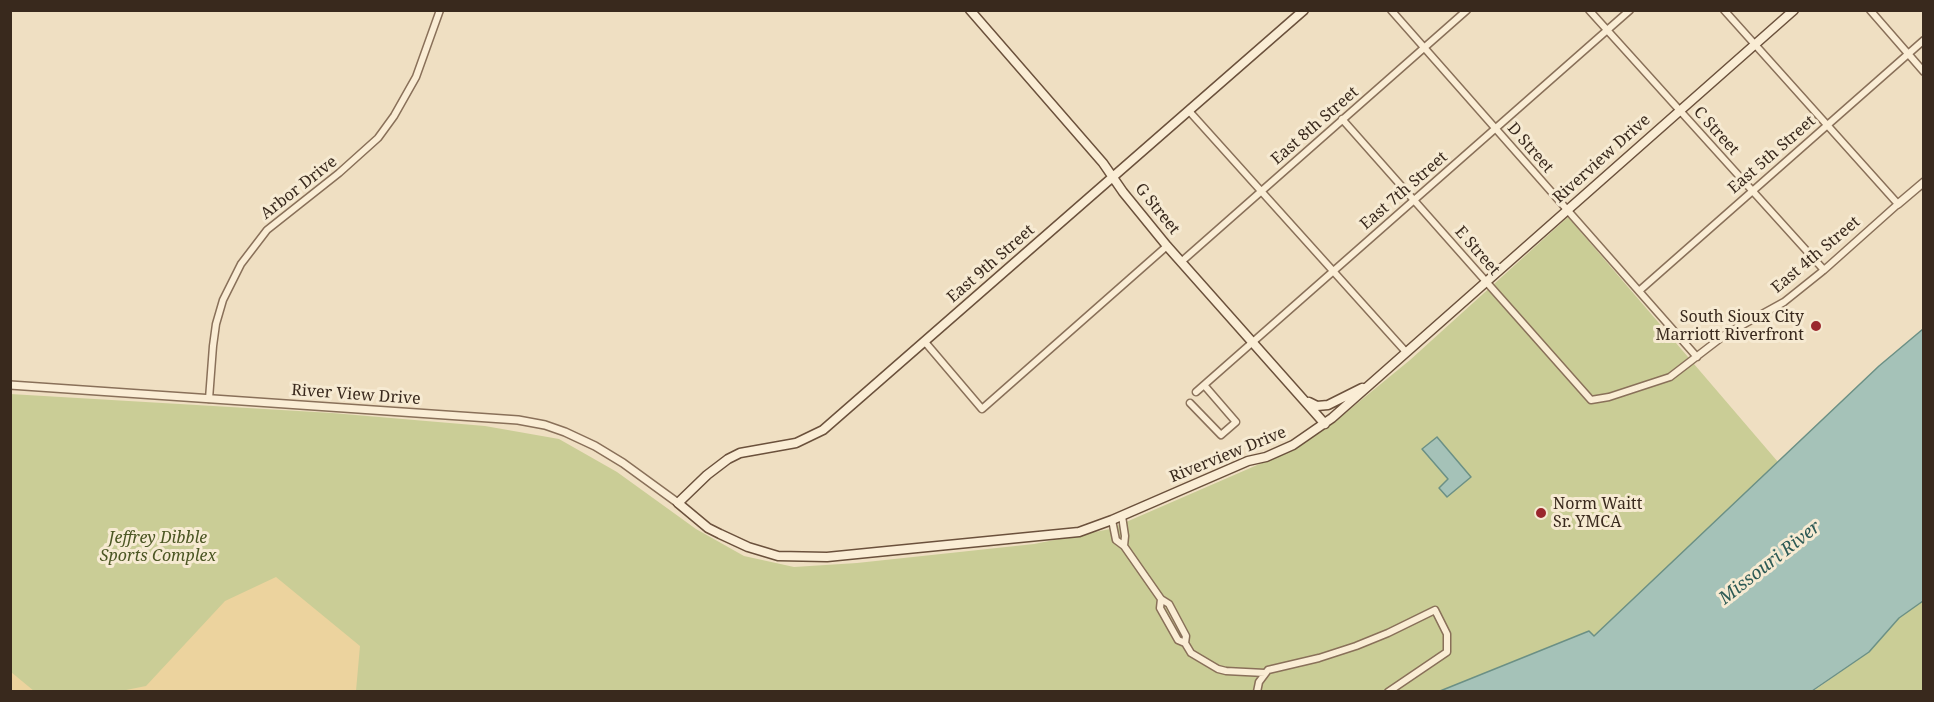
<!DOCTYPE html>
<html>
<head>
<meta charset="utf-8">
<style>
  body { margin:0 }
  #map { position:relative; width:1934px; height:702px; overflow:hidden; background:#efdfc2; font-family:"Noto Serif",serif }
  canvas { display:block }
  .frame { position:absolute; inset:0; border:12px solid #39291d; pointer-events:none }
</style>
</head>
<body>
<div id="map">
<canvas width="1934" height="702"></canvas>
<div class="frame"></div>
</div>
<script>
const ctx = document.querySelector('canvas').getContext('2d');
ctx.lineJoin = 'round';
function paint(path, color) { ctx.fillStyle = color; ctx.fill(path, 'evenodd'); }
const poly = rows => new Path2D(rows.map(r => 'M' + r).join(''));
function trace(path, color, width, dash) { ctx.strokeStyle = color; ctx.lineWidth = width; ctx.lineCap = dash ? 'butt' : 'round'; ctx.setLineDash(dash || []); ctx.stroke(path); }
function drawText(font, color, halo, rows, align = 'center') {
  ctx.font = font + ' "Noto Serif",serif'; ctx.lineWidth = 6; ctx.setLineDash([]); ctx.textBaseline = 'middle'; ctx.strokeStyle = halo; ctx.fillStyle = color; for (const [text, x, y, turn = 0] of rows) {
    ctx.save(); ctx.translate(x, y); ctx.rotate((+turn || 0) * Math.PI / 180); ctx.textAlign = isNaN(turn) ? turn : align; if (halo) ctx.strokeText(text, 0, 0); ctx.fillText(text, 0, 0); ctx.restore();
  }
}
paint(poly([
  [1568,217,1778,462,1645,635,1530,691,11,692,10,394,332,413,485,426,559,439,617,472,696,529,744,556,794,567,857,563,1034,544,1110,529,1294,449,1332,424,1410,360],
  [1923,601,1923,691,1812,692,1869,652,1899,618]
]), '#cacd96');
paint(poly([
  [276,577,360,646,356,691,121,691,146,686,225,601],
  [10,672,11,672,34,691,11,691]
]), '#ecd39e');
const water = poly([
  [1923,329,1923,601,1899,618,1869,652,1812,691,1440,691,1589,631,1594,636,1879,366,1923,329],
  [1437,437,1471,477,1447,497,1439,488,1448,479,1422,449,1437,437]
]);
paint(water, '#a5c2b8');
trace(water, '#6b9085', 1.5);
const minor = poly([
  [1391,10,1697,357],
  [1589,10,1824,270],
  [1870,10,1924,72],
  [1189,111,1406,352],
  [1342,119,1591,400,1609,397,1670,377,1726,334,1784,302,1824,270,1898,204,1724,10],
  [1181,262,1467,10],
  [1639,291,1924,40],
  [925,342,982,409,1167,246],
  [1196,392,1630,10],
  [209,399,213,346,216,324,223,300,241,264,267,230,339,173,378,138,394,116,416,77,440,10],
  [1190,403,1221,435,1236,422,1204,385],
  [1122,516,1125,536,1124,546],
  [1112,520,1116,540,1124,546,1161,599,1169,604,1186,636,1185,643],
  [1161,599,1160,608,1178,640,1185,643,1191,653,1218,669,1226,671,1265,673],
  [1257,692,1259,682,1268,670,1319,658,1356,646,1388,633,1435,610,1447,634,1447,652,1388,692]
]);
const tertiary = poly([
  [1898,204,1924,182],
  [10,385,518,420,545,425,565,432,595,446,623,463,678,503]
]);
const secondary = poly([
  [970,10,1103,163,1123,192,1167,246,1325,424],
  [1304,10,823,430,796,443,740,453,728,459,707,475,678,503,708,528,720,534,748,547,778,556,827,557,877,552,1079,532,1112,520,1248,461,1266,457,1293,445,1332,418,1794,10],
  [1309,402,1317,406,1328,405,1362,388]
]);
trace(minor, '#897059', 9);
trace(tertiary, '#897059', 10);
trace(secondary, '#6b513c', 11);
trace(minor, '#faedd5', 6);
trace(tertiary, '#faedd5', 7);
trace(secondary, '#faedd5', 8);
for (const [x, y, r, color] of [
  [1816,326,6,"#9a272d"],
  [1541,513,6,"#9a272d"]
]) { const dot = new Path2D(); dot.arc(x, y, r, 0, 2 * Math.PI); ctx.fillStyle = color; ctx.fill(dot); trace(dot, '#f6ead2', 2); }
drawText('16px', '#39291d', '#f6ead2', [
  ["East 8th Street",1315,126,-41],
  ["C Street",1716,131,48],
  ["D Street",1530,148,49],
  ["East 5th Street",1772,155,-41],
  ["Riverview Drive",1602,159,-42],
  ["Arbor Drive",299,188,-38],
  ["East 7th Street",1404,191,-41],
  ["G Street",1157,209,51],
  ["E Street",1477,251,49],
  ["East 4th Street",1816,255,-40],
  ["East 9th Street",991,264,-41],
  ["River View Drive",356,395,4],
  ["Riverview Drive",1228,455,-22]
]);
drawText('16px', '#39291d', '#f6ead2', [
  ["South Sioux City",1804,317],
  ["Marriott Riverfront",1804,335],
  ["Norm Waitt",1553,504,"left"],
  ["Sr. YMCA",1553,522,"left"]
], 'right');
drawText('italic 16px', '#4b5623', '#f6ead2', [
  ["Jeffrey Dibble",158,538],
  ["Sports Complex",158,556]
]);
drawText('italic 18px', '#2c5954', '#f6ead2', [
  ["Missouri River",1770,563,-38]
]);
</script>
</body>
</html>
